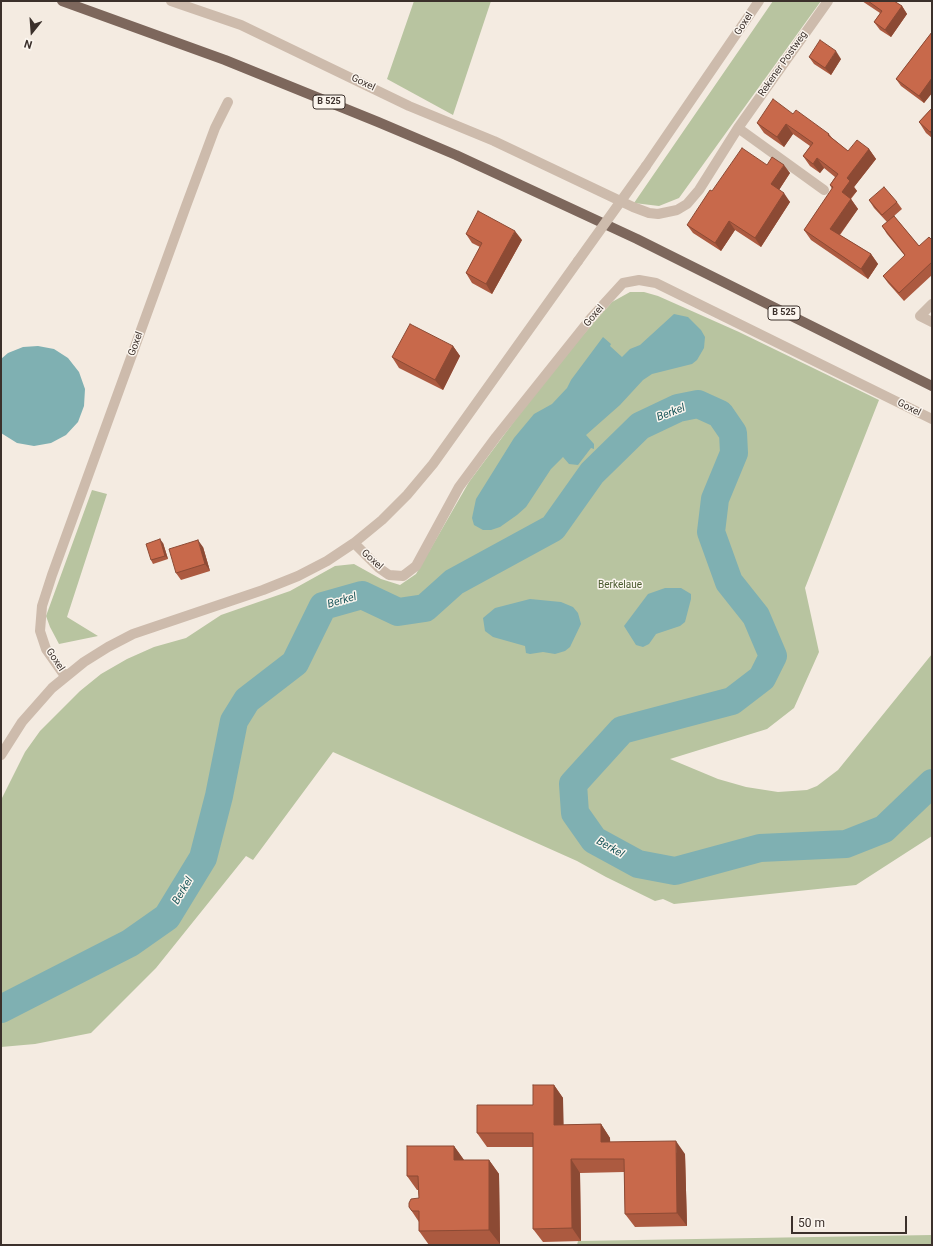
<!DOCTYPE html>
<html>
<head>
<meta charset="utf-8">
<style>
  body { margin:0 }
  #map { position:relative; width:933px; height:1246px; overflow:hidden; background:#f4ebe1; font-family:Roboto,sans-serif }
  canvas { display:block }
  .frame { position:absolute; inset:0; border:2px solid #3b302b; pointer-events:none }
  .north { position:absolute; left:12px; top:12px; width:40px; height:40px; -webkit-text-stroke:3px #fbf5ee; paint-order:stroke; rotate:197deg; font-size:11px; font-weight:700; line-height:16px; text-align:center; color:#3b302b }
  .north::after { content:''; display:block; margin:auto; width:14px; height:18px; background:#3b302b; clip-path:polygon(50% 0,100% 100%,50% 72%,0 100%) }
  .scale { position:absolute; left:791px; top:1216px; width:116px; height:18px; box-sizing:border-box; border:2px solid #3b302b; border-top:0; padding-left:5px; font-size:12px; line-height:14px; white-space:nowrap; color:#3b302b; -webkit-text-stroke:3px #fbf5ee; paint-order:stroke }
</style>
</head>
<body>
<div id="map">
<canvas width="933" height="1246"></canvas>
<div class="frame"></div>
<div class="north">N</div>
<div class="scale">50 m</div>
</div>
<script>
const ctx = document.querySelector('canvas').getContext('2d');
ctx.lineJoin = 'round';
function paint(path, color) { ctx.fillStyle = color; ctx.fill(path, 'evenodd'); }
const poly = rows => new Path2D(rows.map(r => 'M' + r).join(''));
function trace(path, color, width, dash) { ctx.strokeStyle = color; ctx.lineWidth = width; ctx.lineCap = dash ? 'butt' : 'round'; ctx.setLineDash(dash || []); ctx.stroke(path); }
function drawText(font, color, halo, rows, align = 'center') {
  ctx.font = font + ' Roboto,sans-serif'; ctx.lineWidth = 3; ctx.setLineDash([]); ctx.textBaseline = 'middle'; ctx.strokeStyle = halo; ctx.fillStyle = color; for (const [text, x, y, turn = 0] of rows) {
    ctx.save(); ctx.translate(x, y); ctx.rotate((+turn || 0) * Math.PI / 180); ctx.textAlign = isNaN(turn) ? turn : align; if (halo) ctx.strokeText(text, 0, 0); ctx.fillText(text, 0, 0); ctx.restore();
  }
}
paint(poly([
  [414,1,491,1,453,115,387,79],
  [773,1,821,1,679,198,659,206,634,203],
  [630,292,644,292,658,296,739,332,879,400,805,588,819,652,794,708,767,729,670,759,718,779,746,787,778,792,807,790,817,786,838,770,932,654,932,836,856,885,674,904,663,899,655,901,606,877,577,861,333,752,253,860,246,856,156,968,91,1033,35,1044,1,1047,1,800,25,752,40,731,80,691,101,674,127,659,154,647,186,638,221,615,290,591,335,566,354,564,381,579,400,585,416,574,469,482,553,369,612,302],
  [92,490,107,494,67,617,98,636,59,644,50,627,46,616],
  [932,1235,932,1245,577,1245,578,1241]
]), '#b8c4a0');
paint(poly([
  [674,314,688,317,701,330,705,337,704,348,697,360,692,364,652,374,643,380,620,405,586,435,594,444,594,449,591,448,578,465,569,464,563,457,551,469,526,507,517,515,500,527,491,530,483,530,474,525,472,518,476,499,514,438,534,414,552,404,567,388,571,380,603,337,611,344,610,346,622,357,630,349,640,345],
  [38,346,54,349,68,358,79,372,85,389,84,406,78,422,66,435,51,443,34,446,17,443,1,433,1,359,8,353,23,347],
  [665,588,681,588,691,594,691,599,685,622,680,626,656,634,649,644,643,647,636,645,624,626,648,594],
  [530,599,561,602,573,607,578,613,581,624,570,647,565,651,555,654,543,652,530,654,526,653,525,646,493,637,485,631,483,618,495,608]
]), '#7fb0b2');
trace(poly([
  [1,1009,130,943,167,917,203,858,219,796,234,721,247,700,295,663,323,606,362,595,398,612,425,608,454,582,553,528,592,473,640,426,678,408,698,404,720,414,733,433,734,453,715,499,711,532,729,582,756,616,773,656,762,678,732,701,622,730,573,784,575,813,594,840,638,864,675,871,760,848,846,844,884,829,932,783]
]), '#7fb0b2', 28);
trace(poly([
  [171,1,241,25,409,106,494,141,633,207,649,213,658,214,677,210,687,204,699,190,738,128,828,1],
  [738,128,824,190],
  [646,166,759,1],
  [932,304,920,316,932,322],
  [354,543,379,568,389,575,403,576,416,566,459,487,496,437,591,318,623,283,639,280,656,283,932,419],
  [65,676,46,649,40,631,42,606,52,575,186,206,215,128,228,102],
  [1,755,22,722,52,688,84,662,108,647,133,634,263,590,298,576,327,561,354,543,382,520,407,495,433,464,578,261]
]), '#cdbbac', 10);
trace(poly([
  [62,1,225,60,378,122,456,155,637,239,932,386]
]), '#7d675c', 10);
trace(poly([
  [578,261,646,166]
]), '#cdbbac', 10);
paint(poly([
  [862,1,896,1,895,2,902,6,907,14,891,37,880,30,874,22,880,13],
  [932,32,932,93,924,103,901,86,896,79],
  [809,57,841,59,831,75,814,64],
  [932,108,932,138,926,133,919,122],
  [793,114,829,134,832,138,848,151,869,149,876,159,854,187,857,191,851,199,858,209,840,235,871,254,878,264,868,279,811,240,804,230,832,189,830,185,835,177,824,168,820,173,810,166,803,156,810,146,793,134,784,147,764,133,757,123],
  [767,165,790,173,779,190,790,202,761,247,735,230,721,251,693,233,687,225],
  [869,200,897,202,902,209,894,216,919,246,932,240,932,275,904,301,888,283,883,276,905,256,887,234,882,226,887,222,874,208],
  [466,234,522,240,492,294,472,283,466,273,480,247,472,243],
  [453,346,460,356,443,390,399,368,392,357],
  [163,543,168,559,153,564,151,560],
  [203,547,210,571,181,580,176,573],
  [554,1085,563,1098,563,1125,601,1124,610,1138,610,1142,685,1154,687,1226,635,1227,625,1214,624,1172,580,1173,581,1241,543,1242,533,1229,533,1147,487,1147,477,1133,533,1105],
  [454,1146,464,1160,489,1160,499,1174,500,1244,429,1245,419,1231,419,1222,409,1207,419,1198,418,1190,417,1190,407,1176]
]), '#ac5a40');
paint(poly([
  [902,6,907,14,891,37,885,30],
  [836,51,841,59,831,75,825,68],
  [932,78,932,93,924,103,919,96],
  [786,124,793,134,784,147,777,137],
  [932,130,932,136,930,132],
  [869,149,876,159,854,187,857,191,848,201,842,192,847,178],
  [817,158,824,168,820,173,813,164],
  [784,165,790,173,777,193,771,184],
  [784,193,790,202,761,247,755,238],
  [851,199,858,209,837,238,830,229],
  [729,221,735,230,721,251,715,243],
  [515,231,522,240,492,294,486,284],
  [871,254,878,264,868,279,861,269],
  [453,346,460,356,443,390,435,380],
  [160,539,163,543,168,559,165,556],
  [198,540,203,547,210,571,205,564],
  [554,1085,563,1098,564,1138,554,1125],
  [601,1124,610,1138,611,1155,601,1142],
  [676,1141,685,1154,687,1226,677,1213],
  [454,1146,464,1160,454,1160],
  [571,1159,580,1173,581,1241,572,1228],
  [489,1160,499,1174,500,1244,489,1230]
]), '#8c4a34');
const building = poly([
  [868,1,894,1,902,6,885,30,874,22,882,11,868,1],
  [932,32,932,78,919,96,896,79,932,32],
  [820,40,836,51,825,68,809,57,820,40],
  [773,99,793,114,796,110,829,134,828,135,848,151,857,140,869,149,847,178,850,181,842,192,851,199,830,229,871,254,861,269,804,230,833,187,830,185,838,174,817,158,813,164,803,156,813,143,786,124,777,137,757,123,773,99],
  [932,108,932,130,930,132,919,122,932,108],
  [742,148,767,165,772,157,784,165,771,184,784,193,755,238,729,221,715,243,687,225,710,190,712,191,742,148],
  [884,187,897,202,882,215,869,200,884,187],
  [478,211,515,231,486,284,466,273,482,243,466,234,478,211],
  [894,216,919,246,929,237,932,240,932,262,899,293,883,276,905,255,882,226,894,216],
  [410,324,453,346,435,380,392,357,410,324],
  [160,539,165,556,151,560,146,544,160,539],
  [198,540,205,564,176,573,169,549,198,540],
  [533,1085,554,1085,554,1125,601,1124,601,1142,676,1141,677,1213,625,1214,624,1159,571,1159,572,1228,533,1229,533,1133,477,1133,477,1105,533,1105,533,1085],
  [407,1146,454,1146,454,1160,489,1160,489,1230,419,1231,419,1211,412,1211,409,1207,409,1203,411,1199,419,1198,418,1176,407,1176,407,1146]
]);
paint(building, '#c8694b');
trace(building, '#8c4a34', 1);
for (const [x, y, w] of [
  [329,102,32],
  [784,313,32]
]) { const box = new Path2D(); box.roundRect(x - w / 2, y - 7, w, 14, 3); ctx.fillStyle = '#fbf5ee'; ctx.fill(box); trace(box, '#3b302b', 1); }
drawText('bold 9px', '#3b302b', null, [
  ["B 525",329,102],
  ["B 525",784,313]
]);
drawText('10px', '#3b302b', '#fbf5ee', [
  ["Goxel",744,24,-57],
  ["Rekener Postweg",783,64,-55],
  ["Goxel",363,83,26],
  ["Goxel",594,316,-50],
  ["Goxel",136,344,-70],
  ["Goxel",909,408,27],
  ["Goxel",372,560,42],
  ["Goxel",55,660,56]
]);
drawText('10px', '#4a5a2e', '#fbf5ee', [
  ["Berkelaue",620,585]
]);
drawText('italic 11px', '#1f5a5e', '#fbf5ee', [
  ["Berkel",671,413,-21],
  ["Berkel",342,601,-16],
  ["Berkel",610,848,30],
  ["Berkel",183,891,-59]
]);
</script>
</body>
</html>
